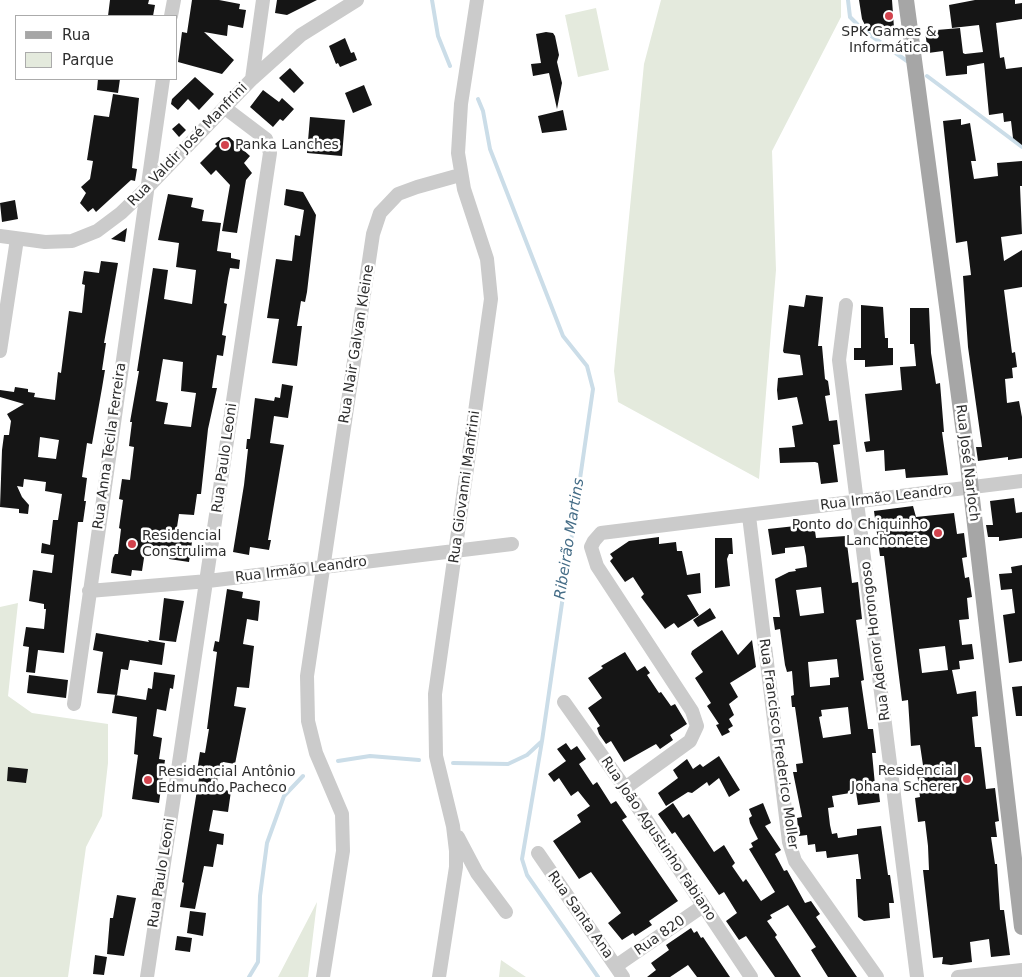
<!DOCTYPE html>
<html>
<head>
<meta charset="utf-8">
<style>
  body { margin:0 }
  #map { position:relative; width:1022px; height:977px; overflow:hidden; background:#fff; font-family:"DejaVu Sans",sans-serif }
  canvas { display:block }
  .legend { position:absolute; left:15px; top:15px; width:162px; height:65px; box-sizing:border-box; background:#fff; border:1px solid #ababab; margin:0; padding:6px 9px; list-style:none; font-size:15px; color:#2e2e2e }
  .legend li { display:flex; align-items:center; gap:10px; height:25px }
  .legend b { width:25px; border:1px solid #ababab }
</style>
</head>
<body>
<div id="map">
<canvas width="1022" height="977"></canvas>
<ul class="legend">
<li><b style="height:6px;background:#a6a6a6"></b>Rua</li>
<li><b style="height:14px;background:#e4eadd"></b>Parque</li>
</ul>
</div>
<script>
const ctx = document.querySelector('canvas').getContext('2d');
ctx.lineJoin = 'round';
function paint(path, color) { ctx.fillStyle = color; ctx.fill(path, 'evenodd'); }
const poly = rows => new Path2D(rows.map(r => 'M' + r).join(''));
function trace(path, color, width, dash) { ctx.strokeStyle = color; ctx.lineWidth = width; ctx.lineCap = dash ? 'butt' : 'round'; ctx.setLineDash(dash || []); ctx.stroke(path); }
function drawText(font, color, halo, rows, align = 'center') {
  ctx.font = font + ' "DejaVu Sans",sans-serif'; ctx.lineWidth = 5; ctx.setLineDash([]); ctx.textBaseline = 'middle'; ctx.strokeStyle = halo; ctx.fillStyle = color; for (const [text, x, y, turn = 0] of rows) {
    ctx.save(); ctx.translate(x, y); ctx.rotate((+turn || 0) * Math.PI / 180); ctx.textAlign = isNaN(turn) ? turn : align; if (halo) ctx.strokeText(text, 0, 0); ctx.fillText(text, 0, 0); ctx.restore();
  }
}
paint(poly([
  [661,0,841,0,841,17,772,151,776,270,759,479,618,402,614,371,644,64],
  [596,8,609,70,578,77,565,15],
  [18,603,8,696,32,713,108,724,108,763,102,816,86,847,68,977,0,977,0,607],
  [317,902,308,977,278,977],
  [501,960,526,977,499,977]
]), '#e4eadd');
trace(poly([
  [432,0,438,36,450,66],
  [848,0,850,17,863,30,907,61],
  [927,76,1022,147],
  [478,99,483,111,490,149,563,336,587,366,593,389,542,741,522,859,527,875,598,977],
  [338,761,370,756,419,760],
  [453,763,508,764,527,755,541,742],
  [249,977,258,962,260,896,267,843,284,796,303,776]
]), '#cbdde8', 4);
paint(poly([
  [110,0,149,0,148,4,155,5,153,16,108,16],
  [192,0,219,0,240,4,239,9,246,10,243,28,228,25,227,36,204,32,234,60,222,74,178,62,182,32,187,33],
  [277,0,317,0,287,15,275,13],
  [859,0,892,0,894,28,868,31,862,19],
  [975,0,1015,0,1015,4,1022,3,1022,19,996,23,1000,58,1004,57,1006,69,1022,67,1022,145,1013,138,1011,121,1004,122,1003,113,989,115,984,63,967,66,967,74,946,76,943,51,928,53,925,31,960,28,963,53,965,54,983,52,979,25,952,28,949,5],
  [546,32,553,33,555,36,559,55,557,62,562,83,557,109,549,73,533,76,531,64,541,63,536,34],
  [345,38,351,53,354,52,357,60,340,67,338,63,336,64,329,46],
  [290,68,304,83,294,93,279,78],
  [195,77,214,94,199,110,188,99,178,110,171,104,172,99],
  [98,79,120,79,118,93,97,90],
  [364,85,372,105,353,113,345,93],
  [263,90,279,102,282,98,294,109,283,121,280,119,273,127,250,107],
  [113,94,139,98,132,168,137,169,135,181,131,180,96,212,93,208,88,212,80,203,86,193,81,187,90,179,93,161,87,160,94,115,109,117],
  [563,110,567,130,542,133,538,116],
  [310,117,345,120,342,156,307,153],
  [961,119,961,125,970,123,976,161,971,161,974,179,998,176,997,163,1022,161,1022,186,1020,186,1022,234,1001,237,1004,261,1022,250,1022,287,1004,290,1012,353,1015,352,1017,367,1012,368,1013,378,1005,379,1007,403,1019,401,1022,417,1022,458,1008,460,1008,457,978,461,976,447,982,447,968,347,963,276,971,275,967,241,956,243,943,121],
  [179,123,186,130,179,137,172,129],
  [229,137,250,156,244,163,252,173,246,180,237,233,222,231,230,185,216,170,211,175,200,163,217,146,215,144,222,138],
  [286,189,303,192,316,215,307,292,305,302,301,301,297,326,302,326,297,366,272,363,279,319,267,318,276,259,292,261,295,235,300,236,304,210,284,205],
  [168,194,193,198,191,207,204,210,202,221,221,223,217,251,231,253,231,258,240,260,239,269,230,268,228,278,224,303,227,304,222,335,226,336,223,356,217,355,212,388,217,388,208,429,201,494,197,494,194,515,179,514,175,540,192,542,189,562,169,559,170,548,146,545,142,571,132,570,131,576,111,573,113,558,115,554,118,554,121,529,119,528,123,500,119,499,122,479,130,480,134,447,129,446,132,422,130,422,139,371,137,371,153,268,168,270,164,299,192,304,196,270,176,267,179,243,158,240],
  [163,359,183,362,181,391,196,393,191,427,164,424,168,403,156,401],
  [15,200,18,219,2,222,0,203],
  [127,228,125,242,111,239],
  [101,261,118,263,104,343,106,343,102,370,105,370,102,388,92,444,87,443,82,477,87,478,84,501,86,501,83,522,78,522,64,653,38,650,35,673,26,672,29,647,23,646,26,627,44,629,46,609,44,609,44,604,29,601,33,570,52,573,54,555,41,553,42,543,50,545,53,520,58,520,62,494,45,491,46,482,24,479,23,487,17,486,22,497,29,505,28,514,19,513,19,509,0,507,2,450,4,435,9,435,11,421,7,414,24,404,0,397,0,390,14,392,15,387,28,389,28,392,35,393,34,397,55,400,58,372,61,373,69,311,82,313,85,285,82,284,84,271,99,273],
  [40,437,59,440,56,459,38,457],
  [806,295,823,297,818,346,822,346,825,379,828,381,830,395,825,396,829,421,837,420,840,444,833,445,838,482,821,484,818,463,815,462,780,463,779,448,795,447,792,426,803,424,797,397,778,400,777,390,778,378,803,375,800,355,784,353,783,351,789,305,804,307],
  [861,305,883,307,885,338,888,338,888,348,893,348,893,365,865,367,865,360,854,360,854,348,861,348],
  [910,308,929,308,931,353,936,384,940,383,944,432,942,432,948,475,906,478,905,469,885,471,884,450,866,452,864,442,870,441,865,394,902,390,900,367,916,366,914,344,910,344],
  [282,384,293,386,288,418,274,416,270,443,284,445,268,540,271,540,269,550,250,547,249,555,233,552,244,485,248,449,246,449,247,439,250,439,255,398,274,401,275,397,280,398],
  [1014,498,1016,513,1022,512,1022,538,999,541,999,537,988,537,986,525,993,525,990,501],
  [913,506,916,517,954,513,957,534,964,533,967,557,962,558,965,578,969,577,972,597,967,598,969,619,959,620,962,645,972,644,974,659,959,661,960,669,952,670,957,694,976,691,978,716,972,717,975,747,981,747,986,789,995,788,999,821,995,822,997,837,991,837,995,864,997,864,1000,910,1004,910,1010,955,991,957,989,939,970,942,972,962,951,965,942,964,943,957,933,958,923,870,929,870,928,846,925,821,918,822,915,798,920,797,917,772,924,772,920,745,911,746,908,700,902,701,884,556,880,556,874,511],
  [945,646,948,670,922,673,919,649],
  [814,524,816,538,846,536,852,583,858,582,862,619,856,620,864,680,861,681,868,729,873,729,876,753,872,753,875,785,878,785,880,802,858,805,856,792,832,796,834,807,828,808,830,825,832,834,837,833,838,838,857,835,857,829,881,826,888,875,890,875,894,903,889,903,890,918,864,921,858,917,856,879,861,879,858,854,827,858,826,851,816,852,815,844,808,845,807,835,799,836,797,818,802,817,793,772,797,772,796,764,803,763,795,707,792,707,791,696,794,695,792,671,787,672,785,665,780,629,775,630,773,617,780,617,775,579,789,572,796,571,795,569,807,567,806,556,804,546,785,548,785,553,772,555,768,529],
  [821,587,824,613,800,616,796,590],
  [837,659,839,677,830,678,830,685,810,687,808,662],
  [848,707,851,734,823,738,819,717,822,716,821,710],
  [659,537,659,544,676,542,677,551,682,551,687,575,700,573,701,593,687,595,699,615,678,628,674,623,665,629,641,597,644,594,633,577,625,582,610,561,613,558,610,554,629,541],
  [715,538,732,538,733,554,729,554,727,559,730,586,715,588],
  [1022,565,1022,661,1009,663,1003,615,1015,613,1012,589,1001,590,999,574,1012,573,1011,567],
  [227,589,243,592,242,598,260,601,258,621,247,619,243,644,254,646,249,688,237,687,234,706,246,708,235,764,223,762,222,769,219,768,216,789,231,791,228,812,213,810,209,831,224,834,223,845,217,844,213,867,204,866,195,909,180,907,184,883,182,882,200,772,197,771,200,752,205,753,209,729,207,729,217,652,213,651,215,641,219,642],
  [164,598,184,601,176,642,159,640],
  [710,608,716,618,698,627,693,620],
  [722,630,738,655,752,640,756,667,730,683,738,697,729,704,734,715,729,719,733,726,728,729,730,732,722,736,716,725,719,724,707,706,711,703,695,678,703,672,691,654,692,651],
  [96,633,149,642,148,640,165,643,162,665,130,660,128,670,121,669,117,695,97,693,103,652,93,650],
  [625,652,637,671,645,666,650,673,647,675,659,693,661,692,671,706,675,704,687,724,670,735,673,740,660,749,656,744,624,762,611,741,606,744,599,734,597,728,600,726,588,708,602,698,588,678,603,668,601,666],
  [154,672,175,675,173,689,170,688,166,711,157,709,153,736,162,738,159,759,165,760,159,803,132,799,138,755,134,754,137,717,112,713,115,695,146,700,148,688,152,689],
  [29,675,68,680,66,698,27,693],
  [1022,686,1022,716,1016,716,1012,687],
  [566,743,571,750,577,746,586,759,579,764,593,785,597,782,611,804,616,801,627,817,622,820,678,901,649,921,652,925,635,936,633,933,622,940,608,923,621,913,591,872,579,879,553,841,581,822,577,815,590,806,578,791,571,796,559,778,554,782,548,774,566,761,557,749],
  [719,756,740,790,729,797,719,778,709,786,707,782,692,793,688,792,666,806,658,793,678,778,673,770,687,759,693,769,700,764,703,767],
  [8,767,28,769,26,783,7,781],
  [673,803,683,818,689,814,714,852,724,845,735,863,732,866,743,882,746,879,761,901,775,892,749,849,753,847,751,843,758,839,750,823,749,818,752,816,749,809,763,803,771,823,765,826,781,850,775,854,784,871,787,870,805,903,811,901,820,914,816,917,857,977,828,977,811,950,816,947,788,905,770,915,772,918,767,921,777,935,775,937,801,977,775,977,746,936,739,940,726,921,737,913,724,892,719,895,675,832,672,834,658,814],
  [117,895,136,898,124,956,107,954,110,918,113,918],
  [190,911,206,913,203,936,187,933],
  [691,928,694,933,697,931,701,938,703,937,730,977,697,977,688,965,670,977,647,977,656,970,651,963,669,950,666,945],
  [177,936,192,938,190,952,175,950],
  [95,955,107,957,104,975,93,974]
]), '#151515');
trace(poly([
  [171,16,174,0],
  [252,79,263,0],
  [0,236,45,242,72,241,97,231,121,213,147,188,252,79,301,35,357,0],
  [846,305,839,360,917,977],
  [0,351,17,239],
  [749,516,789,842,795,861,877,977],
  [89,591,208,581,512,544],
  [564,702,625,788,751,977],
  [74,704,163,79],
  [625,788,690,741,697,726,692,711,597,566,591,547,594,541,601,533,1022,481],
  [458,837,477,873,506,912],
  [538,853,623,977],
  [616,966,703,906],
  [147,977,270,153,266,139,225,108],
  [323,977,343,851,342,814,316,753,308,721,307,676,373,234,380,213,398,194,417,187,460,175],
  [439,977,456,867,456,851,453,826,436,756,435,694,491,299,487,259,464,189,458,153,461,104,477,0],
  [958,977,1022,970]
]), '#cbcbcb', 14);
trace(poly([
  [906,0,967,456,1022,927]
]), '#a6a6a6', 16);
for (const [x, y, r, color] of [
  [889,16,5,"#d2434d"],
  [225,145,5,"#d2434d"],
  [938,533,5,"#d2434d"],
  [132,544,5,"#d2434d"],
  [967,779,5,"#d2434d"],
  [148,780,5,"#d2434d"]
]) { const dot = new Path2D(); dot.arc(x, y, r, 0, 2 * Math.PI); ctx.fillStyle = color; ctx.fill(dot); trace(dot, '#fff', 2); }
drawText('14px', '#2e2e2e', '#fff', [
  ["SPK Games &",889,32,"center"],
  ["Informática",889,48,"center"],
  ["Panka Lanches",235,145],
  ["Ponto do Chiquinho",928,525,"right"],
  ["Lanchonete",928,541,"right"],
  ["Residencial",142,536],
  ["Construlima",142,552],
  ["Residencial",957,771,"right"],
  ["Johana Scherer",957,787,"right"],
  ["Residencial Antônio",158,772],
  ["Edmundo Pacheco",158,788]
], 'left');
drawText('14px', '#2e2e2e', '#fff', [
  ["Rua Valdir José Manfrini",188,145,-46],
  ["Rua Nair Galvan Kleine",357,344,-81],
  ["Rua Anna Tecila Ferreira",110,446,-82],
  ["Rua Paulo Leoni",225,458,-82],
  ["Rua José Narloch",967,463,83],
  ["Rua Giovanni Manfrini",465,487,-82],
  ["Rua Irmão Leandro",886,498,-7],
  ["Rua Irmão Leandro",301,570,-7],
  ["Rua Adenor Horongoso",876,641,-97],
  ["Rua Francisco Frederico Moller",778,744,82],
  ["Rua João Agustinho Fabiano",658,839,56],
  ["Rua Paulo Leoni",162,873,-81],
  ["Rua Santa Ana",580,915,55],
  ["Rua 820",660,936,-35]
]);
drawText('italic 15px', '#456d87', '#fff', [
  ["Ribeirão Martins",570,539,-81]
]);
</script>
</body>
</html>
